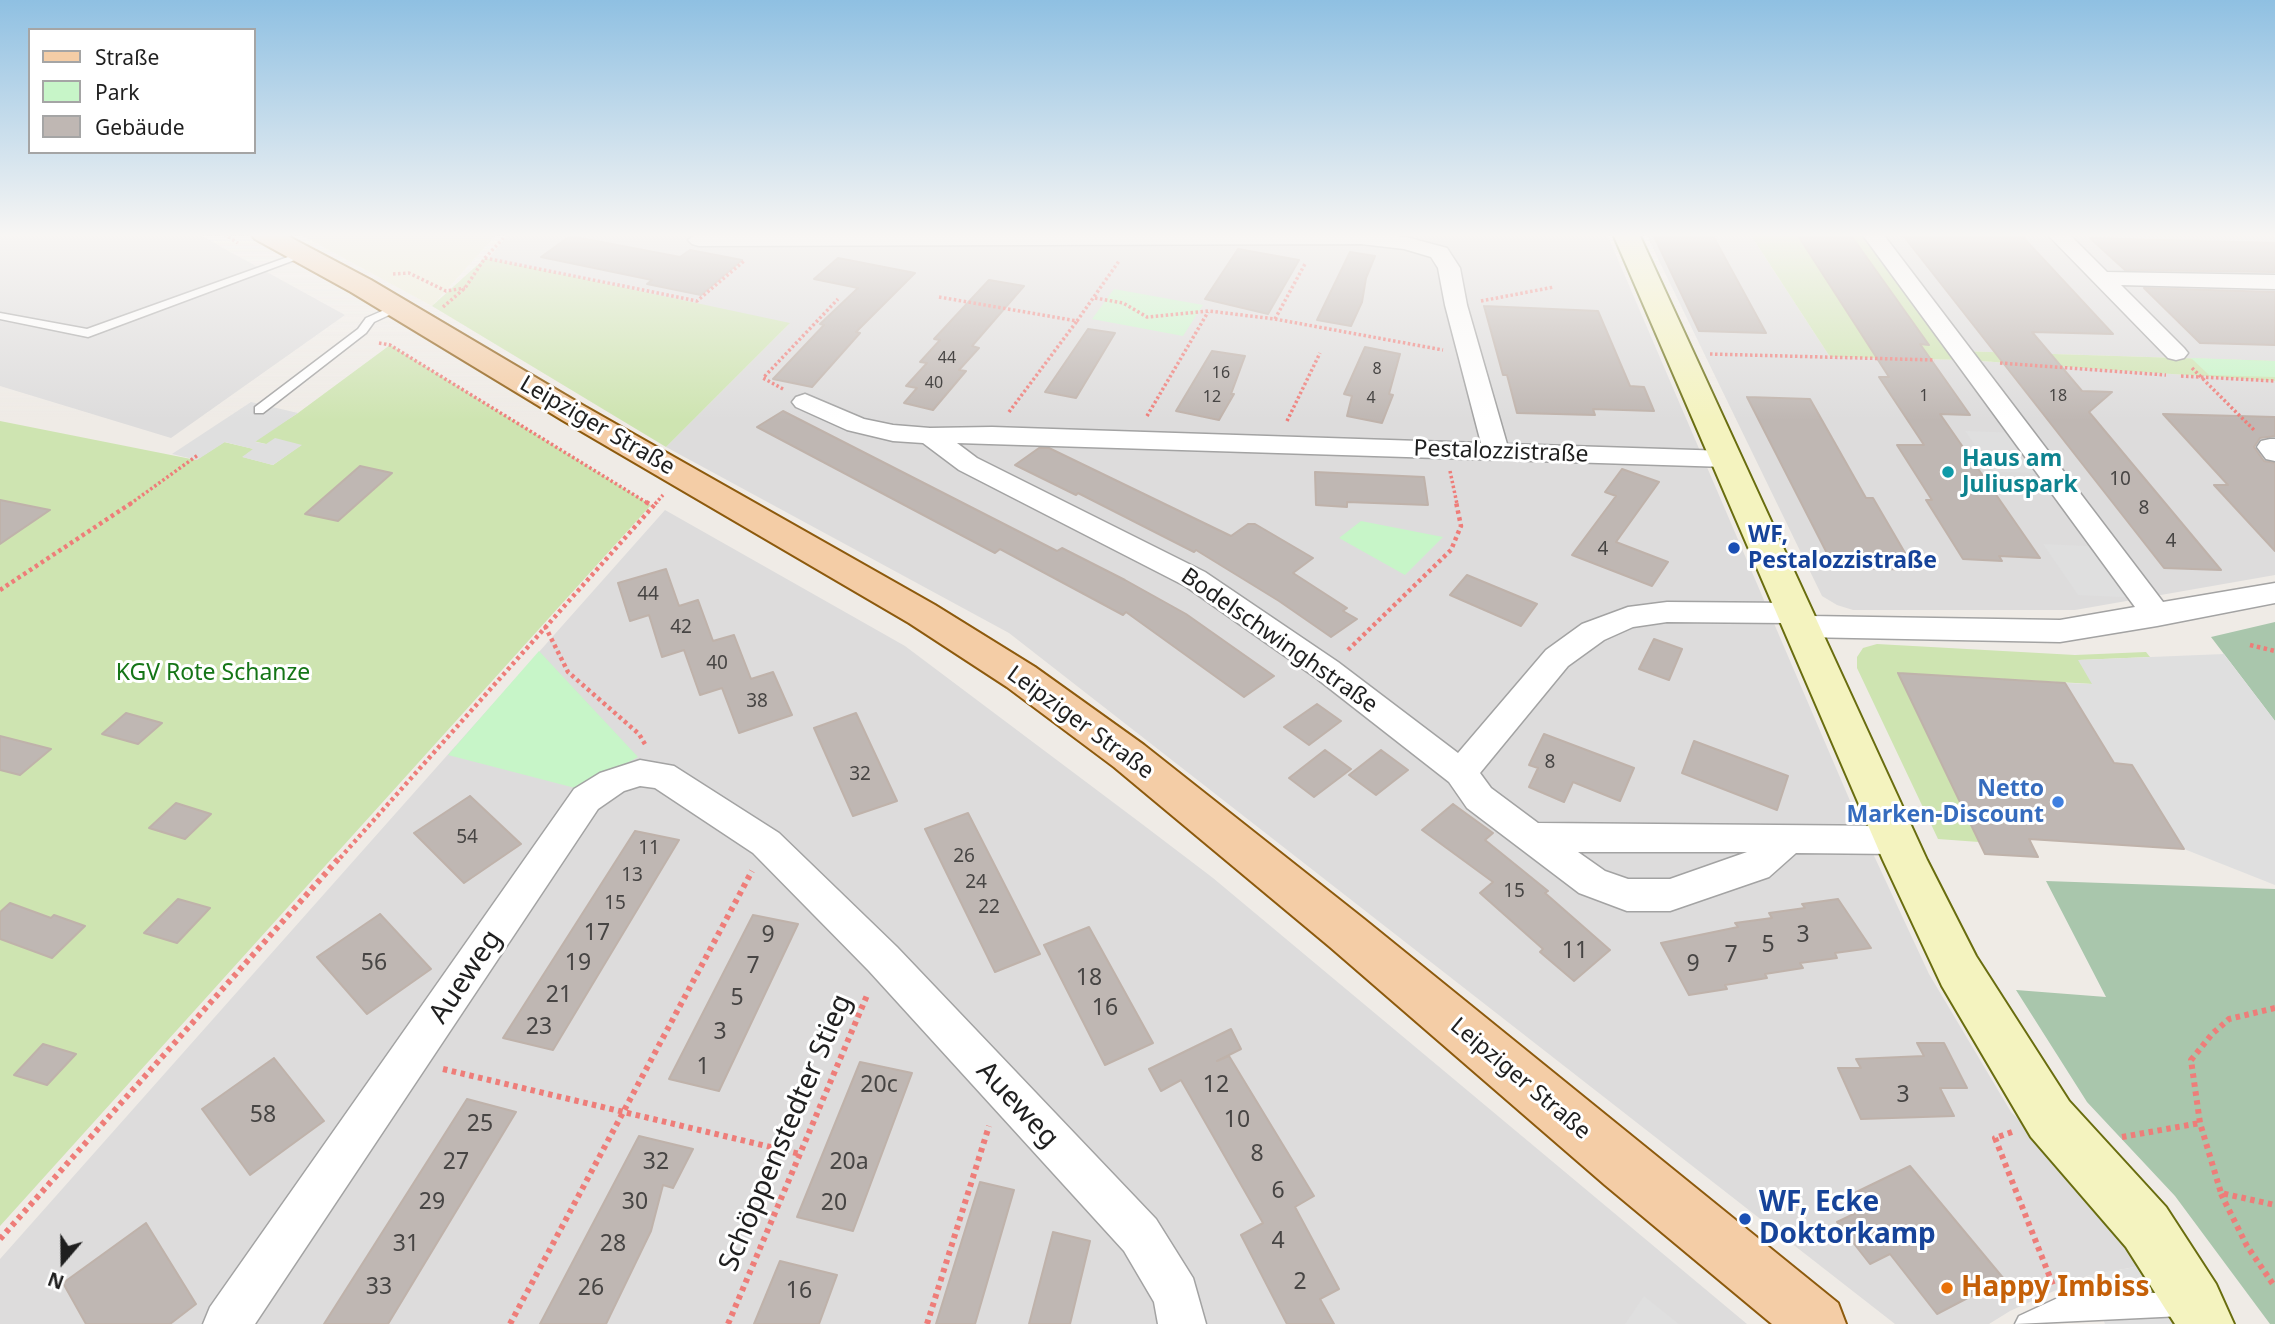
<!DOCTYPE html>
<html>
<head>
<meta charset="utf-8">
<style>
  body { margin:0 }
  #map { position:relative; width:2275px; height:1324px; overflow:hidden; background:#efebe6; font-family:"Noto Sans",sans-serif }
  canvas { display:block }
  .legend { position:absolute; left:28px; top:28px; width:228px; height:126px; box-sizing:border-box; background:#fff; border:2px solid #a5a5a5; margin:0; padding:9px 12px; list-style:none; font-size:21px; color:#1f1f1f }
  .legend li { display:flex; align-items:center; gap:14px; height:35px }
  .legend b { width:35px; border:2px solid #a5a5a5 }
  .north { position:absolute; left:28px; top:1226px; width:70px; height:70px; -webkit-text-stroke:5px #fff; paint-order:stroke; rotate:200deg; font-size:19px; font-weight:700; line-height:28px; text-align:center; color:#1f1f1f }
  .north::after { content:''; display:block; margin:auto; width:24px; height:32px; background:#1f1f1f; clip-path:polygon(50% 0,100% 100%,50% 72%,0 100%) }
</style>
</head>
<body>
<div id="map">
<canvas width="2275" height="1324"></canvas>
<ul class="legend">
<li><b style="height:9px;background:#f4cda6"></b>Straße</li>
<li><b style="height:19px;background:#c7f5c8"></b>Park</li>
<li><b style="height:19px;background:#bfb7b3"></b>Gebäude</li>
</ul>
<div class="north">N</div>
</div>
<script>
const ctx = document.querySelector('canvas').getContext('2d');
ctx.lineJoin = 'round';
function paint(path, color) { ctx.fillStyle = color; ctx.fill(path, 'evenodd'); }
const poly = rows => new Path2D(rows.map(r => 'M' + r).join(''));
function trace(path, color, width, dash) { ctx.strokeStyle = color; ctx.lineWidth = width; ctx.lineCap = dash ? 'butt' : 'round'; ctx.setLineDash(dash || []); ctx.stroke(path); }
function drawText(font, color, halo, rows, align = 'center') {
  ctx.font = font + ' "Noto Sans",sans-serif'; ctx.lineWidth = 6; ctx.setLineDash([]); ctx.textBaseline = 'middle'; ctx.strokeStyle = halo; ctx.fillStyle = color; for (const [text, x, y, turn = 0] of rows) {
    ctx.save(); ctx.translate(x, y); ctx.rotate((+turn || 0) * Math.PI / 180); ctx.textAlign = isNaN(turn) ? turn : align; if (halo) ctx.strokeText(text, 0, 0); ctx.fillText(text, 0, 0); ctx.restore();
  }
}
paint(poly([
  [0,234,198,234,345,315,171,438,0,386],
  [509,234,1607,234,1869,845,1929,974,2011,1112,2112,1211,2145,1265,2087,1276,2010,1311,1989,1324,1895,1324,1009,633,666,447,789,324,487,260],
  [1646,234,1750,234,1830,357,1965,360,2275,381,2275,575,2075,610,1853,610,1837,605,1822,596],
  [1872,234,2275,234,2275,361,1958,351],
  [665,510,905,646,1142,824,1213,878,1747,1324,0,1324,0,1259]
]), '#dddcdc');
paint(poly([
  [299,234,497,234,432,306]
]), '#ececd3');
paint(poly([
  [1750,234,1872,234,1959,351,2275,361,2275,381,1965,360,1830,357],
  [485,258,790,323,666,447,432,306],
  [390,345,651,505,0,1226,0,421,196,460,224,442,254,449,243,457,273,465,301,445,266,444,253,441,298,413],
  [1877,644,2075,655,2146,652,2150,657,2079,660,2093,684,1899,673,1979,842,1938,839,1857,668,1857,657,1863,648]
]), '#cee4b1');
paint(poly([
  [2275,622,2275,721,2211,637],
  [2046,881,2275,889,2275,1324,2270,1324,2175,1196,2087,1102,2016,990,2106,997]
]), '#a9c6ac');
paint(poly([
  [1114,289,1203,305,1183,336,1092,319],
  [2191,358,2275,361,2275,377,2209,375],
  [1361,521,1443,537,1405,575,1339,538],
  [539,651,638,757,579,789,448,755]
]), '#c7f5c8');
paint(poly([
  [251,402,298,413,255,442,266,444,275,438,302,445,273,465,242,457,253,449,225,442,197,460,172,454],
  [1965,431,2020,433,2052,473,1994,472],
  [2043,544,2107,547,2144,598,2078,595],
  [2224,654,2275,721,2275,885,2184,849,2132,765,2114,763,2065,683,2092,684,2078,660],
  [2145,1265,2175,1324,2105,1324,2087,1276],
  [1644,1296,1679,1324,1625,1324]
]), '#dfdfdf');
const building = poly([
  [1653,234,1712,234,1766,333,1699,331,1653,234],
  [1797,234,1850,234,1929,345,1920,344,1970,415,1940,414,2040,558,1999,556,2002,561,1963,559,1926,500,1932,500,1897,445,1924,445,1879,377,1889,377,1797,234],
  [1902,234,2020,234,2113,334,2032,332,2082,391,2112,392,2089,412,2221,570,2164,568,1902,234],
  [570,236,680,257,690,250,742,260,701,295,647,284,652,280,541,257,570,236],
  [2090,238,2275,243,2275,272,2125,270,2090,238],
  [1238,249,1299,260,1268,314,1205,299,1238,249],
  [1350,252,1375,256,1366,278,1362,302,1351,326,1317,320,1350,252],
  [838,258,915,273,856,332,860,333,812,387,773,379,824,325,820,324,858,288,814,279,838,258],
  [989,280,1024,286,972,346,979,348,959,370,966,371,933,410,904,403,917,388,906,386,927,363,920,362,940,340,934,339,989,280],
  [2144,288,2275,292,2275,345,2200,343,2144,288],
  [1484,306,1598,311,1630,386,1644,387,1654,411,1593,409,1595,415,1517,413,1507,375,1503,375,1484,306],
  [1088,329,1115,333,1076,398,1045,392,1088,329],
  [1365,347,1400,354,1389,394,1393,395,1382,423,1347,416,1352,396,1344,394,1365,347],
  [1212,351,1245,356,1231,394,1234,394,1219,420,1176,411,1212,351],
  [1747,397,1810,399,1866,498,1873,498,1915,570,1834,567,1747,397],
  [783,411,1057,551,1062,548,1125,580,1186,614,1274,676,1244,697,1126,612,1123,615,1000,549,995,553,757,427,783,411],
  [2163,414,2275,417,2275,436,2260,438,2254,447,2264,461,2275,463,2275,551,2214,485,2228,485,2163,414],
  [1039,448,1049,448,1231,536,1248,524,1255,524,1313,558,1293,573,1347,608,1343,611,1357,619,1331,637,1279,601,1196,550,1194,552,1078,493,1076,495,1015,465,1039,448],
  [360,466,392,473,338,521,305,514,360,466],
  [1622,469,1659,482,1616,542,1668,562,1652,586,1572,555,1616,496,1605,492,1622,469],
  [1315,472,1424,477,1428,505,1347,502,1347,507,1316,505,1315,472],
  [0,500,50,510,0,544,0,500],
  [666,569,679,606,698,600,713,641,734,635,751,679,773,672,792,715,739,733,722,688,700,695,684,650,662,657,649,615,630,621,618,583,666,569],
  [1467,575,1537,604,1521,626,1450,595,1467,575],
  [1654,639,1682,649,1669,680,1639,669,1654,639],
  [1898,673,2065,683,2114,763,2132,765,2184,849,2029,839,2038,857,1985,854,1898,673],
  [1317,704,1341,721,1309,745,1284,727,1317,704],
  [126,713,162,723,138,744,102,734,126,713],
  [856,713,897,801,853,816,814,728,856,713],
  [1544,734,1634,768,1620,801,1573,782,1564,802,1529,787,1538,768,1529,765,1544,734],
  [0,736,51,749,20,775,0,770,0,736],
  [1694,741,1788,776,1777,810,1682,773,1694,741],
  [1325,750,1351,769,1314,797,1289,778,1325,750],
  [1381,750,1408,770,1376,795,1349,775,1381,750],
  [470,796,521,844,464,883,414,833,470,796],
  [176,803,211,814,185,839,149,828,176,803],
  [1453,804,1493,833,1485,840,1548,891,1545,893,1610,950,1574,981,1540,952,1543,949,1480,893,1493,882,1422,830,1453,804],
  [968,813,1040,954,995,972,925,829,968,813],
  [635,831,679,840,553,1050,503,1038,635,831],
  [178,899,210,908,177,943,144,933,178,899],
  [1838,899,1871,948,1835,953,1837,958,1800,963,1803,968,1765,974,1767,978,1725,985,1727,989,1689,995,1661,943,1738,927,1735,923,1772,918,1769,913,1805,908,1802,904,1838,899],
  [10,903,51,918,54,915,85,926,52,958,0,939,0,912,10,903],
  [380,914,431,969,367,1014,317,957,380,914],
  [753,915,798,924,719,1091,669,1079,753,915],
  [1089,927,1153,1043,1105,1065,1044,945,1089,927],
  [1231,1029,1241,1049,1217,1061,1229,1056,1314,1196,1295,1207,1339,1289,1320,1299,1334,1324,1287,1324,1241,1235,1263,1223,1181,1080,1161,1091,1149,1069,1231,1029],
  [1917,1043,1944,1043,1967,1088,1940,1088,1954,1116,1861,1119,1838,1068,1861,1068,1856,1059,1924,1056,1917,1043],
  [43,1044,76,1054,47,1085,14,1075,43,1044],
  [274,1058,324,1121,250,1175,202,1109,274,1058],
  [860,1062,912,1073,853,1231,797,1217,860,1062],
  [467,1099,516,1112,388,1324,324,1324,467,1099],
  [639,1136,693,1149,673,1188,663,1185,651,1231,606,1324,540,1324,639,1136],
  [1910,1166,2004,1279,1937,1314,1890,1254,1870,1264,1837,1222,1858,1212,1846,1197,1910,1166],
  [980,1182,1014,1190,975,1324,936,1324,980,1182],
  [146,1223,196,1304,170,1324,86,1324,63,1283,146,1223],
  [1053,1232,1090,1241,1070,1324,1029,1324,1053,1232],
  [780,1261,837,1275,819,1324,754,1324,780,1261]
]);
paint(building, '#bfb7b3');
trace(building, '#bfb2aa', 2);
const lane = poly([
  [299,253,308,255,88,337,0,319,0,313,87,329,299,253],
  [398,304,404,307,402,309,374,322,366,333,263,413,255,413,255,407,358,329,366,318,398,304],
  [2182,1292,2190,1296,2194,1304,2190,1312,2182,1316,2015,1324,2019,1316,2062,1296,2182,1292]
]);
const street = poly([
  [696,234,1385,234,1406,237,1447,248,1460,268,1467,305,1507,444,1727,451,1736,453,1740,459,1736,465,1727,467,957,443,977,458,1205,572,1338,662,1458,753,1546,650,1582,624,1628,607,1667,602,1796,603,1807,606,1811,613,1810,616,2060,620,2135,607,1862,234,1883,234,2163,602,2275,583,2275,603,2157,626,2060,642,1802,637,1791,633,1787,626,1788,623,1667,622,1633,627,1604,640,1568,666,1480,773,1491,788,1538,823,1897,826,1910,830,1915,840,1910,850,1897,854,1796,853,1769,877,1670,911,1627,911,1579,893,1467,808,1449,782,1316,678,1185,586,959,470,923,443,893,441,847,430,796,407,792,402,796,397,805,394,864,419,893,425,930,428,992,427,1481,443,1445,305,1438,268,1431,257,1404,249,1361,244,699,246,692,244,688,240,696,234],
  [1578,852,1747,852,1670,879,1628,879,1605,871,1578,852],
  [2047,234,2069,234,2107,272,2275,275,2275,289,2121,285,2184,348,2188,353,2184,358,2176,360,2168,358,2047,234],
  [2270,439,2275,439,2275,461,2266,459,2257,447,2261,441,2270,439],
  [640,760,674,766,779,833,897,947,1156,1219,1193,1278,1206,1324,1158,1324,1154,1302,1124,1251,869,971,753,853,655,788,640,786,624,791,598,809,255,1324,203,1324,210,1307,574,789,600,773,640,760]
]);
const secondary = poly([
  [1613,234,1639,234,1927,860,1976,956,2069,1101,2166,1207,2216,1284,2234,1324,2175,1324,2126,1247,2031,1137,1942,986,1883,860,1613,234]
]);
const primary = poly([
  [251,234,284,234,371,280,584,406,935,605,1035,667,1144,745,1364,919,1838,1303,1846,1324,1772,1324,1605,1185,1330,947,1114,767,1007,687,909,623,562,420,351,292,255,239,251,234]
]);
trace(lane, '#a3a3a3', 3);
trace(street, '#a3a3a3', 3);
trace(secondary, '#696d0f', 4);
trace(primary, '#8d5a0d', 4);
trace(poly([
  [224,234,238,243],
  [485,258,697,301,744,261],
  [393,274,409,273,446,291,465,288],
  [939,297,1077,321,1119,261],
  [1095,298,1123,303,1147,317,1209,311,1275,319,1443,350],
  [1481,301,1554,287],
  [443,307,465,288,485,258,507,234],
  [1275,319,1306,262],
  [379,343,390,345,649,504],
  [1710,354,1935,360],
  [2000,363,2166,375],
  [2192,368,2255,431],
  [2181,376,2275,381],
  [783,389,763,378,838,299],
  [1009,412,1077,321],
  [1147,416,1208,312],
  [1287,421,1320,353],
  [1450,471,1457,504],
  [130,504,198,455],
  [655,504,663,495]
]), '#ee7d79', 3.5, [2.5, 2.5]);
trace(poly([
  [646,502,651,505],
  [0,590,133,502],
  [545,626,568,672,639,734,646,746],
  [2250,645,2275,651],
  [1348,650,1451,550,1461,526,1456,502],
  [340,858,657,502]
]), '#ee7d79', 4.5, [3.5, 3.5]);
trace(poly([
  [2275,1008,2229,1019,2212,1034,2191,1060,2200,1123,2221,1193,2275,1205],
  [443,1069,800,1154],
  [2012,1132,1995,1138,2053,1285],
  [2122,1137,2200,1123],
  [2221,1194,2247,1246,2275,1287],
  [0,1239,341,856],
  [510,1324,752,871],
  [728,1324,868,993],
  [927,1324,989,1126]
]), '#ee7d79', 6, [4.5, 4.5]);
paint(lane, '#fff');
paint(street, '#fff');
paint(secondary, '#f4f3bf');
paint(primary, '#f4cda6');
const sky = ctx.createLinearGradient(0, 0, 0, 420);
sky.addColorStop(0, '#8fc0e2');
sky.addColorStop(0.56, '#f8f6f4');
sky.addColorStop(1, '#f8f6f400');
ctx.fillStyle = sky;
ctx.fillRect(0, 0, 2275, 420);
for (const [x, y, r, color] of [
  [1948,472,7,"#0f9aa8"],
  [1734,548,7,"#1a4fb4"],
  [2058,802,7,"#3f7fe0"],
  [1745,1219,7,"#1a4fb4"],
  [1947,1288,7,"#e8710a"]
]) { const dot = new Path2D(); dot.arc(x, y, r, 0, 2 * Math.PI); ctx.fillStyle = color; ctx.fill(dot); trace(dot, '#fff', 2.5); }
drawText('16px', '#474544', null, [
  ["44",947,358],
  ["8",1377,369],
  ["16",1221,373],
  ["40",934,383],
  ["1",1924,396],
  ["18",2058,396],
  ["12",1212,397],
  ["4",1371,398]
]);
drawText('19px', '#474544', null, [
  ["10",2120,480],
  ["8",2144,509],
  ["4",2171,542],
  ["4",1603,550],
  ["44",648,595],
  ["42",681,628],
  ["40",717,664],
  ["38",757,702],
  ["8",1550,763],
  ["32",860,775],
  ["54",467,838],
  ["11",649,849],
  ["26",964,857],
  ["13",632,876],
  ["24",976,883],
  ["15",1514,892],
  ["15",615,904],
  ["22",989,908]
]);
drawText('23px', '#1f1f1f', '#fff', [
  ["Leipziger Straße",597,426,30],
  ["Pestalozzistraße",1501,452,2],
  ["Bodelschwinghstraße",1279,641,35],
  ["Leipziger Straße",1080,723,36],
  ["Leipziger Straße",1520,1079,40]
]);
drawText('bold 23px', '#0d838f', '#fff', [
  ["Haus am",1962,459],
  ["Juliuspark",1962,485]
], 'left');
drawText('bold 23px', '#164399', '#fff', [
  ["WF,",1748,535],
  ["Pestalozzistraße",1748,561]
], 'left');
drawText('23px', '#157517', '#fff', [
  ["KGV Rote Schanze",213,673]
]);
drawText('bold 23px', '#366cbe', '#fff', [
  ["Netto",2044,789],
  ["Marken-Discount",2044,815]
], 'right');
drawText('23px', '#474544', null, [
  ["17",597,933],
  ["9",768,935],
  ["3",1803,935],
  ["5",1768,945],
  ["11",1575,951],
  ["7",1731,955],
  ["56",374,963],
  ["19",578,963],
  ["9",1693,964],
  ["7",753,966],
  ["18",1089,978],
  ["21",559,995],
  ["5",737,998],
  ["16",1105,1008],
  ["23",539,1027],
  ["3",720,1032],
  ["1",703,1067],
  ["20c",879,1085],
  ["12",1216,1085],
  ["3",1903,1095],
  ["58",263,1115],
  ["10",1237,1120],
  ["25",480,1124],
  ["8",1257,1154],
  ["27",456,1162],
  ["32",656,1162],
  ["20a",849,1162],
  ["6",1278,1191],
  ["29",432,1202],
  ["30",635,1202],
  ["20",834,1203],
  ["4",1278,1241],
  ["31",406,1244],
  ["28",613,1244],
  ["2",1300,1282],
  ["33",379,1287],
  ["26",591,1288],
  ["16",799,1291]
]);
drawText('28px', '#1f1f1f', '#fff', [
  ["Aueweg",466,977,-56],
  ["Aueweg",1017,1105,47],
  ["Schöppenstedter Stieg",786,1133,-67]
]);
drawText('bold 28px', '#164399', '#fff', [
  ["WF, Ecke",1759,1203],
  ["Doktorkamp",1759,1235]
], 'left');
drawText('bold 28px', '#c56008', '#fff', [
  ["Happy Imbiss",1961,1288]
], 'left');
</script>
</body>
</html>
